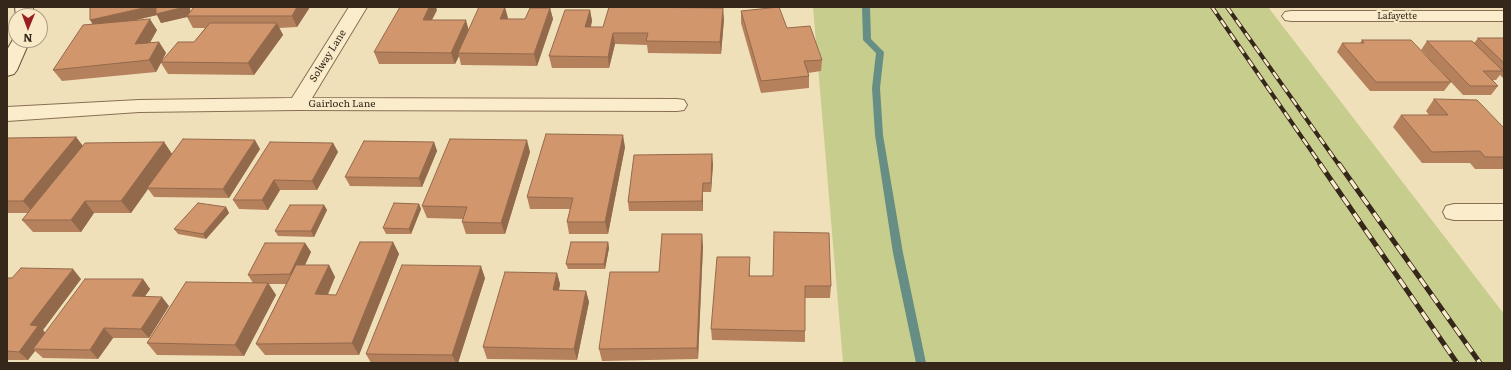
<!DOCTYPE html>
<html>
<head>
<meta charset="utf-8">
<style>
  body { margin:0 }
  #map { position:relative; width:1511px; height:370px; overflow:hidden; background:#f0e0b9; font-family:Literata,serif }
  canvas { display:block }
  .frame { position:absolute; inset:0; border:8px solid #352719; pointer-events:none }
  .north { position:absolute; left:8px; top:8px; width:40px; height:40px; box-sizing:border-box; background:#f8eac9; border:1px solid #aa9c83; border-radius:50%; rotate:181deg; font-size:11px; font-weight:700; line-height:16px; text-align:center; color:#352719 }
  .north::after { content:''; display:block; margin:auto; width:14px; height:18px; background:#9a1f20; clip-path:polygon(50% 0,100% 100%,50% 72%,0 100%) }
</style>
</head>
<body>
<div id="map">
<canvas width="1511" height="370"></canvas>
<div class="frame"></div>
<div class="north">N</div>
</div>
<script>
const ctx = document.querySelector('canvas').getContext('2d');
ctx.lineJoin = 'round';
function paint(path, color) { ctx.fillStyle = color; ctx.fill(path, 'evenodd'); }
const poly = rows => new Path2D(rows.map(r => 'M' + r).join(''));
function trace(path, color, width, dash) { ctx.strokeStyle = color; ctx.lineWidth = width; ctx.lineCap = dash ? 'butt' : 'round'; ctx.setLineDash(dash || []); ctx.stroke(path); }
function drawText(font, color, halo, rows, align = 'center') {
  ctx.font = font + ' Literata,serif'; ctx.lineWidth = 4; ctx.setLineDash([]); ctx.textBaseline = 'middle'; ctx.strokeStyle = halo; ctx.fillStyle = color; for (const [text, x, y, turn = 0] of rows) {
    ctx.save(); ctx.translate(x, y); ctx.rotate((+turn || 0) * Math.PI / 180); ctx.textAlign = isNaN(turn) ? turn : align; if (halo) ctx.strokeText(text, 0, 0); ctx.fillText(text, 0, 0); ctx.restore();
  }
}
paint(poly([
  [813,7,1268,7,1504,314,1504,363,843,363]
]), '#c7ce8d');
paint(poly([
  [862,7,870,7,871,39,884,52,880,88,883,135,903,253,926,363,916,363,893,253,875,135,872,88,876,53,863,40,862,7]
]), '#668e84');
const street = poly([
  [349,7,367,7,312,98,677,99,684,100,687,105,684,110,677,111,298,110,139,112,7,121,7,107,139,100,292,98,349,7],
  [1291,11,1504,11,1504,21,1291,21,1285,20,1282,16,1285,12,1291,11],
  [1454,204,1504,204,1504,220,1454,220,1446,218,1443,212,1446,206,1454,204]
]);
const secondary = poly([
  [15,7,33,7,33,16,16,17,15,7],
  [15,36,16,36,16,40,30,40,17,70,14,74,7,76,7,50,15,36]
]);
trace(street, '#886f53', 2);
trace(secondary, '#695037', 2);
paint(street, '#fbedcc');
paint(secondary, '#fbedcc');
const railFar1 = poly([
  [1212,7,1321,165],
  [1227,7,1339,165]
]);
const rail = poly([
  [1320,164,1457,363],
  [1339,164,1480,363]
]);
trace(railFar1, '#352719', 4);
trace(rail, '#352719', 5);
trace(railFar1, '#f8eac9', 2.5, [8]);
trace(rail, '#f8eac9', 3.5, [10]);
paint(poly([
  [90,7,190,7,190,12,194,7,310,7,297,27,279,28,283,35,254,75,168,74,161,63,156,72,62,81,53,70,92,24],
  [157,15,161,23,187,17,193,28,205,28,194,42,162,60,166,53,159,42,150,43,157,30,137,20],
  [550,8,553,19,537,66,461,65,459,56,455,64,379,64,374,52,437,10,432,20,469,29,508,18,508,19,525,19],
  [590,10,592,21,591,27,603,27,724,19,721,54,648,53,647,45,615,44,609,68,552,68,549,56],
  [741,11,822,60,821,71,808,73,809,76,809,88,761,93,741,23],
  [1478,38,1504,38,1504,79,1500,75,1496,80,1493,80,1498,86,1491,95,1463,95,1451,82,1444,91,1370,91,1337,52,1342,43,1360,43,1362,40,1448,79,1421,50,1427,41,1474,43],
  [1434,99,1504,128,1504,169,1475,169,1470,163,1422,163,1393,127,1401,115,1429,115,1426,111],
  [76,137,83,146,164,142,172,154,260,149,229,198,154,197,148,189,131,213,94,213,81,232,33,232,22,220,28,213,7,213,7,139],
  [434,142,437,151,422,187,350,186,345,177],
  [333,143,338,152,317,190,280,190,268,210,239,209,233,200],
  [625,147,608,234,569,234,567,222,570,209,530,209,527,197],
  [530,152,505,234,466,234,462,222,463,219,427,218,422,206],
  [713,164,711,192,703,192,703,211,629,211,628,202],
  [419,204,421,209,411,234,386,234,383,228],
  [324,205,327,210,314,237,278,236,275,231],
  [226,207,229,213,206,239,178,234,174,229],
  [393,242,399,254,359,355,265,355,256,344,286,284,269,284,276,295,244,356,157,355,147,343,253,283,248,275,305,243,311,252,305,265,329,265,335,277,328,295,336,295],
  [608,242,609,248,605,269,568,269,566,264],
  [703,246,698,359,602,361,599,349,659,272],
  [750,269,750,276,831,286,830,298,805,298,805,342,712,340,711,329],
  [557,273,560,284,559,290,586,291,589,302,577,360,487,359,483,347],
  [7,278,81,279,43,330,45,333,143,279,150,289,145,296,169,306,149,338,113,338,98,359,43,358,35,351,28,360,7,360],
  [485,278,458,363,371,363,366,354]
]), '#b5815d');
paint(poly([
  [148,7,190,7,191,16,161,23,157,15,96,29,90,20],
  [297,7,310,7,297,27,292,16],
  [429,7,436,7,437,10,426,31,423,20],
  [505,7,508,18,503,30,500,19],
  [550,8,553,19,537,66,534,54],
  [723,8,724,19,721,54,720,42],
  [590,10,592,21,587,38,585,27],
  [150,19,157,30,142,56,135,44],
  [466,20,469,31,458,53,459,56,455,64,451,53],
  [277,23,283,35,254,75,248,63],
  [613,33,615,44,609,68,608,57],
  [159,42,166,53,156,72,149,60],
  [623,135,625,147,608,234,605,222],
  [76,137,85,149,34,213,23,201],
  [255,140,260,149,229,198,223,189],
  [527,140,530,152,505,234,501,223],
  [164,142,172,154,147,188,148,189,131,213,121,201],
  [434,142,437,151,422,187,419,178],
  [333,143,338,152,317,190,312,181],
  [712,154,713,164,711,192,711,183],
  [274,180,280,190,268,210,262,200],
  [703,183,703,211,702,201],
  [85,201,94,213,81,232,71,220],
  [419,204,421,209,411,234,409,229],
  [324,205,327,210,314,237,311,231],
  [226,207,229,213,206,239,203,234],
  [702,234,703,246,698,359,697,348],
  [393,242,399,254,359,355,352,343],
  [608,242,609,248,605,269,604,264],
  [305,243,311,252,296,284,290,274],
  [329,265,335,277,322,306,315,294],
  [481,266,485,278,458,363,456,363,452,355],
  [73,269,81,279,43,330,47,335,33,349,35,351,28,360,19,352,30,325],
  [557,273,560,284,556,302,553,290],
  [143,279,150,289,139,305,132,296],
  [268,283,276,295,244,356,235,345],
  [586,291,589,302,577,360,574,349],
  [162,297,169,306,149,338,141,329],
  [104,328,113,338,98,359,90,350]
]), '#93694c');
const building = poly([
  [90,7,148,7,90,20,90,7],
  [156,7,185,7,156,14,156,7],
  [194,7,297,7,292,16,187,16,194,7],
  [400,7,429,7,423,20,466,20,451,53,374,52,400,7],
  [479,7,505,7,500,19,525,19,530,8,550,8,534,54,458,53,479,7],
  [609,7,723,8,720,42,646,41,648,33,613,33,608,57,549,56,565,10,590,10,585,27,603,27,609,7],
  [779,7,787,28,810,26,822,60,804,61,809,76,761,81,741,11,779,7],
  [150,19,135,44,159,42,149,60,53,70,83,25,150,19],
  [210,23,277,23,248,63,161,62,178,42,194,42,210,23],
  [1478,38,1504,38,1504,63,1478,38],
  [1362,40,1411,40,1451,82,1376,82,1342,43,1364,43,1362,40],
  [1427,41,1472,41,1503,71,1483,71,1498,86,1470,86,1427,41],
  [1434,99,1477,100,1504,128,1504,157,1485,157,1480,151,1432,152,1401,115,1448,115,1434,99],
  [546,134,623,135,605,222,567,222,573,198,527,197,546,134],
  [76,137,23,201,7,201,7,138,76,137],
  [183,139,255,140,223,189,147,188,183,139],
  [450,139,527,140,501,223,462,222,467,207,422,206,450,139],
  [364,141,434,142,419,178,345,177,364,141],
  [164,142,121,201,85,201,71,220,22,220,85,143,164,142],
  [270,142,333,143,312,181,274,180,262,200,233,200,270,142],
  [712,154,711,183,703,183,702,201,628,202,634,155,712,154],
  [198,203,226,207,203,234,174,229,198,203],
  [394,203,419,204,409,229,383,228,394,203],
  [290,205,324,205,311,231,275,231,290,205],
  [774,232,829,233,831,286,805,286,805,331,711,329,717,257,750,257,749,276,773,276,774,232],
  [662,234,702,234,697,348,599,349,610,272,659,272,662,234],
  [360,242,393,242,352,343,256,344,296,265,329,265,315,294,336,295,360,242],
  [571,242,608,242,604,264,566,264,571,242],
  [265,243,305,243,290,274,248,275,265,243],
  [402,265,481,266,452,355,366,354,402,265],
  [21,268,73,269,30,325,38,326,19,352,7,351,7,278,12,278,21,268],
  [505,272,557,273,553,290,586,291,574,349,483,347,505,272],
  [85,279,143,279,132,296,162,297,141,329,104,328,90,350,33,349,85,279],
  [186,282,268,283,235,345,147,343,186,282]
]);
paint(building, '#d2966c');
trace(building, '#93694c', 1);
drawText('9px', '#352719', '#f8eac9', [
  ["Lafayette",1397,16]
]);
drawText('10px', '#352719', '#f8eac9', [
  ["Solway Lane",328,56,-58],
  ["Gairloch Lane",342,104]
]);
</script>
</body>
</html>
